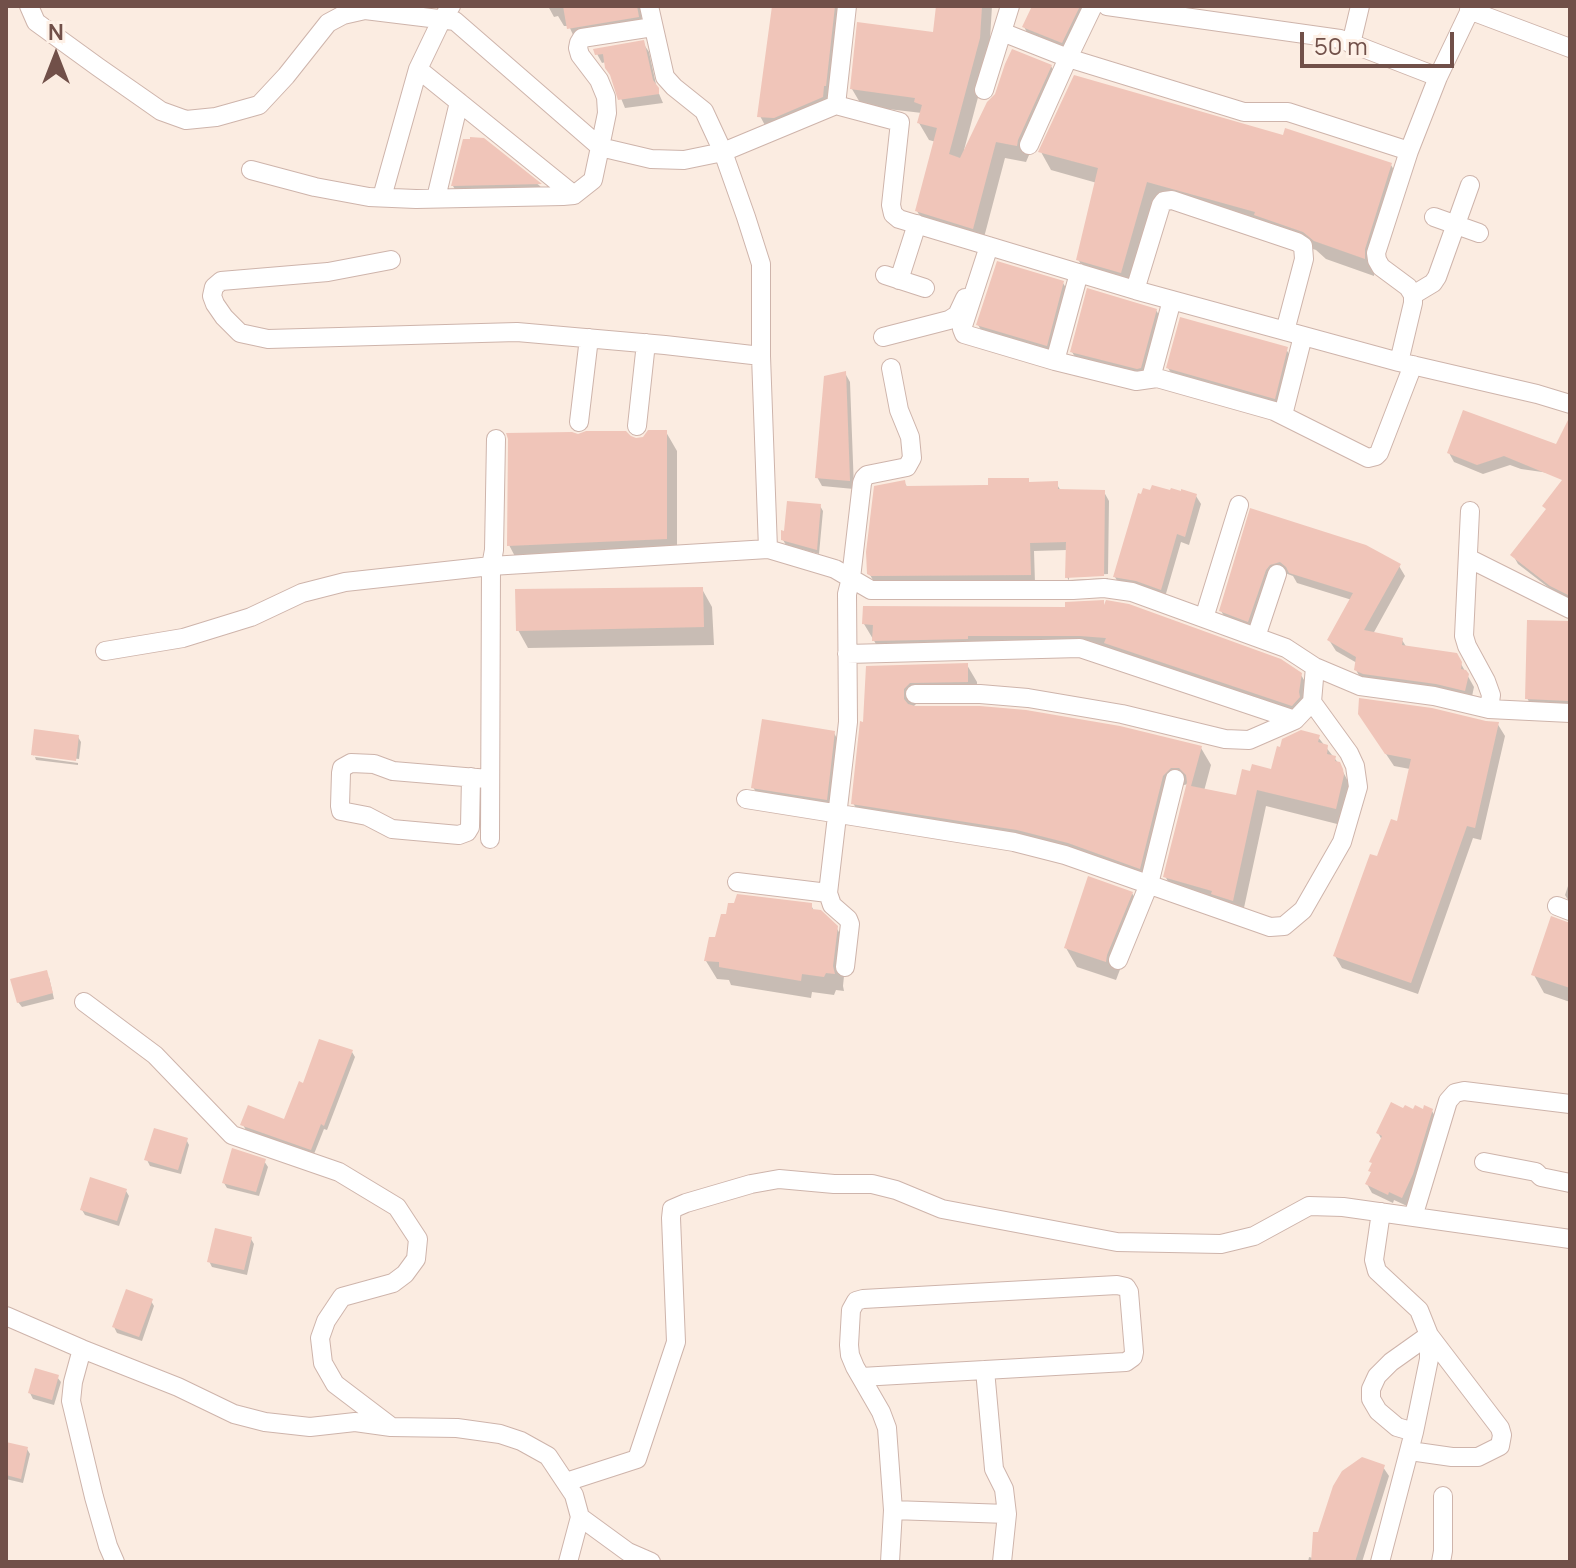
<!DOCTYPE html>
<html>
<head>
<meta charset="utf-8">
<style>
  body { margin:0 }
  #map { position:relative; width:1576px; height:1568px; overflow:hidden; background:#fbece1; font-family:Manrope,sans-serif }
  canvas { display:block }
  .frame { position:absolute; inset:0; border:8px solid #715049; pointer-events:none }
  .north { position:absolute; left:16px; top:16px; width:80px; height:80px; -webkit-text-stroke:6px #fef1e7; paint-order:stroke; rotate:0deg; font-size:22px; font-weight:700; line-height:32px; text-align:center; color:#715049 }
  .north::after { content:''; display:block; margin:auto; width:28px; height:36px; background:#715049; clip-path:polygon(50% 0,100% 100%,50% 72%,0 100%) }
  .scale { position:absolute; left:1300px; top:32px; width:154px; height:36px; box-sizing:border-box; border:4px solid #715049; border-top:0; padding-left:10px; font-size:24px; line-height:28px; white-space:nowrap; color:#715049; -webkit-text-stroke:6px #fef1e7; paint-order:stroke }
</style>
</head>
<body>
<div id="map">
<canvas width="1576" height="1568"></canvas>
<div class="frame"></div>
<div class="north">N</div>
<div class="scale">50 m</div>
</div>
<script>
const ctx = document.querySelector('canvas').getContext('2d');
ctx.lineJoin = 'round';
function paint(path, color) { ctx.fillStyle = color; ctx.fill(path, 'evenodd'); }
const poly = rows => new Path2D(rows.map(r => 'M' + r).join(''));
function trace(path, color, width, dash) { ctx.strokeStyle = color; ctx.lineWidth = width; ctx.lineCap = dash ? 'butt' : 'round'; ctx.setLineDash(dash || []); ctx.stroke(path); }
paint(poly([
  [548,6,645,6,641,13,643,26,574,37,569,26,564,26,558,16,554,17],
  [774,6,845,6,834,100,768,131,760,116],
  [938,6,992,6,989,56,964,150,966,151,1051,66,1060,83,1026,162,1005,158,982,245,927,228,917,211,936,142,929,140,919,123,922,113,862,106,852,89,935,34],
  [1034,6,1099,6,1072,59,1034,44,1024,27],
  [643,43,649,52,657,89,663,103,625,108,606,62,602,63,597,54],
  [1284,138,1391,165,1402,183,1374,269,1374,276,1326,259,1316,250,1157,199,1131,291,1088,278,1078,259,1097,183,1051,170,1041,152],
  [483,140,540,186,544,193,458,195,453,186,464,141],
  [1063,283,1074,301,1057,363,989,343,978,325],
  [1156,310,1167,329,1151,386,1083,370,1072,352],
  [1286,349,1297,368,1285,416,1179,386,1168,368],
  [845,373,850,382,854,489,822,486,817,477],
  [1570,420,1570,476,1521,469,1510,465,1483,474,1454,462,1449,453,1557,447],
  [666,432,677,451,677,557,519,564,509,545,629,438,644,438],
  [904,482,908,488,1056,483,1061,491,1104,492,1109,501,1108,574,1069,576,1069,580,1108,578,1108,584,1072,586,1067,577,1067,550,1034,551,1035,583,874,582,869,573],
  [1570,491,1570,601,1557,594,1518,564,1513,555],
  [1196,496,1201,504,1189,545,1181,542,1165,597,1120,586,1115,577],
  [820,506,823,511,819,554,786,545,783,540],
  [1252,511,1399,566,1405,576,1373,634,1402,640,1407,648,1456,655,1474,687,1471,701,1362,681,1356,670,1357,663,1336,651,1329,640,1352,600,1297,583,1293,576,1282,572,1254,631,1227,621,1221,611],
  [702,589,712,607,714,645,528,648,518,630],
  [1102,602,1106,608,1301,675,1312,693,1310,716,1113,655,885,659,864,624,1067,609],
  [1570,623,1570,709,1532,707,1527,698],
  [967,665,977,682,977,699,920,700,912,708,1201,748,1211,765,1204,791,1237,797,1318,737,1339,764,1352,789,1345,826,1266,806,1242,917,1175,894,1165,876,1188,784,1176,787,1150,885,1079,860,863,820,853,803,865,724,868,667],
  [1497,723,1505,736,1481,840,1473,838,1418,994,1342,968,1335,956,1378,859,1398,823,1410,769,1394,766,1368,727],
  [36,731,78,737,81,742,79,759,34,753,34,756,33,754],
  [834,733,844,752,837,817,764,806,753,787],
  [35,757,78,763,78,765,36,760],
  [1570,880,1570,903,1565,895],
  [1132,893,1142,912,1116,980,1077,967,1066,948],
  [811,905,814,911,836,927,847,946,843,986,844,991,836,990,834,995,812,992,811,998,731,985,729,980,717,979,706,961],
  [1570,925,1570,1002,1544,993,1534,975],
  [49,977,54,999,22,1007,18,1002],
  [352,1052,355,1057,327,1130,324,1129,314,1154,246,1130,243,1125,285,1122,305,1085],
  [1414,1111,1432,1111,1437,1120,1417,1184,1407,1206,1394,1200,1393,1203,1372,1193,1367,1184,1382,1140,1378,1133],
  [186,1139,189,1145,181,1174,150,1166,147,1160],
  [264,1161,268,1167,259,1196,227,1188,224,1183],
  [126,1191,129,1196,119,1226,85,1215,82,1210],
  [251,1239,254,1244,247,1275,212,1267,209,1261],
  [151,1301,154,1306,142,1341,117,1333,114,1327],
  [57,1377,61,1382,54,1405,33,1399,30,1393],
  [6,1444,27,1449,30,1454,23,1483,6,1479],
  [1383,1467,1389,1476,1362,1562,1308,1562,1309,1557,1313,1558]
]), '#0003');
paint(poly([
  [563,6,637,6,639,17,567,29],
  [772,6,835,6,826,86,824,86,823,97,774,118,757,117],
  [936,6,982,6,980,38,949,154,960,158,987,102,995,94,1005,64,1012,49,1052,65,1018,140,1017,146,996,142,973,229,915,211,937,128,917,123,922,105,914,102,915,98,850,89,857,22,933,32],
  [1032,6,1080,6,1062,43,1022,27],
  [644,40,653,80,659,88,659,94,618,100,610,75,605,68,603,54,595,55,593,49],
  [1074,75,1283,135,1285,128,1392,163,1365,249,1365,259,1314,241,1303,232,1254,215,1255,212,1147,182,1121,273,1076,260,1098,168,1038,152],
  [470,137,484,138,542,184,451,186,463,139,470,139],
  [997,261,1064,281,1047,346,976,325],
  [1087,288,1157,309,1141,368,1137,369,1070,352],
  [1180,317,1288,347,1275,399,1166,368],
  [846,371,850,481,815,478,824,376],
  [1463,410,1556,444,1570,416,1570,596,1550,586,1510,555,1546,509,1542,506,1562,480,1504,456,1477,465,1447,453],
  [648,430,667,430,667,539,507,546,508,439,506,433,572,432,578,434,586,431,626,431,631,436,636,438,643,437],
  [988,478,1029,478,1029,482,1058,481,1058,489,1105,490,1104,576,1065,578,1066,542,1030,543,1031,575,871,576,867,574,866,552,874,486,905,480,906,486,988,485],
  [1152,485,1170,490,1171,488,1181,491,1181,489,1197,494,1185,537,1177,534,1161,590,1136,581,1113,577,1138,493,1141,494,1143,488,1150,490],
  [787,501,821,504,817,550,781,540,781,530,784,531],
  [1250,508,1366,545,1401,564,1364,630,1403,638,1402,645,1457,653,1462,662,1461,669,1466,670,1469,674,1465,691,1436,684,1363,674,1354,670,1356,657,1327,640,1353,593,1289,573,1286,567,1280,562,1270,565,1266,570,1248,622,1219,611],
  [703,587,704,627,516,631,515,589],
  [1104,600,1104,605,1106,600,1129,604,1281,659,1302,673,1299,692,1300,697,1292,706,1104,643,1106,638,1080,636,968,636,968,639,872,641,873,625,862,624,863,606,1065,607,1065,602],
  [1527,620,1570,621,1570,701,1525,699],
  [968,663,968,682,910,683,904,689,904,699,908,704,915,706,980,706,1026,710,1120,726,1202,746,1191,786,1236,795,1242,769,1250,771,1252,764,1271,769,1277,746,1280,747,1282,739,1301,730,1320,735,1318,742,1328,745,1327,754,1336,756,1335,761,1340,762,1343,769,1344,775,1336,809,1257,790,1233,901,1211,894,1212,891,1163,877,1187,782,1186,775,1179,768,1171,768,1163,776,1140,869,1068,843,1017,830,851,804,860,721,863,722,866,666],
  [1359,698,1432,708,1486,721,1499,722,1475,828,1467,826,1411,983,1333,956,1370,854,1377,856,1391,819,1397,821,1411,759,1385,754,1358,714],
  [762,719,835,731,827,800,751,788],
  [34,729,79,735,76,761,31,755],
  [1088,876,1133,892,1107,955,1106,962,1064,948],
  [737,894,812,903,812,909,821,910,838,926,833,966,835,974,826,973,824,977,802,974,801,981,719,967,719,962,704,961,709,937,715,937,721,914,726,914,728,903,734,903],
  [1551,916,1570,923,1570,988,1531,975],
  [47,970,53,993,17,1003,10,979],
  [319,1039,353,1050,324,1126,321,1124,311,1150,240,1125,248,1105,284,1119,299,1081,303,1083],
  [1391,1102,1403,1108,1405,1105,1413,1109,1415,1105,1423,1109,1424,1105,1433,1109,1413,1174,1402,1198,1389,1192,1388,1195,1365,1184,1371,1172,1368,1171,1372,1163,1369,1162,1382,1136,1376,1133],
  [154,1128,188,1138,178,1170,144,1160],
  [232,1148,266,1159,256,1192,222,1183],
  [90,1177,127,1189,117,1221,80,1210],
  [215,1228,252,1237,244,1270,207,1262],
  [126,1289,153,1299,139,1337,112,1327],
  [35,1368,59,1375,52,1400,28,1393],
  [6,1442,28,1447,21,1479,6,1475],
  [1362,1457,1385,1465,1355,1562,1311,1562,1313,1532,1318,1532,1333,1486,1342,1471]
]), '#f0c5b9');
const minor = poly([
  [29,6,36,22,98,67,161,111,186,120,216,117,259,105,286,76,328,23,343,15,365,10,455,21,600,147,607,113,606,97,599,80,580,55,578,48,579,43,582,38,653,27],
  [649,6,665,77,674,87,704,111,723,152,836,105,900,122,891,205,893,214,899,219,1135,290,1399,362,1537,394,1570,404],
  [1093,6,1068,58,1244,112,1288,112,1409,151],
  [1107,6,1340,39,1438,77],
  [1469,10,1570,48],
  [1002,32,1068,58,1029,145],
  [1351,44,1360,6],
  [418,69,574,195],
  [984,90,1010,6],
  [836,105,847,6],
  [251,170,315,187,369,197,416,199,563,196,574,195,593,180,600,147,651,159,684,160,723,152,746,217,761,264,761,356,768,549],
  [382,197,418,69,442,19,451,6],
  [436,198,459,102],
  [1434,217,1479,233],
  [989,246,962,329,964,334,1055,361,1136,381,1157,378,1274,411,1368,458,1376,456,1379,453,1413,365],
  [391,260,328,272,221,281,214,287,212,296,215,304,224,317,240,333,268,339,517,332,665,345,761,356],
  [885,275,925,288],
  [899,280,917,224],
  [1135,290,1161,205,1164,201,1172,200,1297,242,1303,246,1304,259,1285,331],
  [1413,295,1433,283,1437,277,1470,185],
  [883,337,949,320,957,315,965,298],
  [1055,361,1079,273],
  [1399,362,1413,303,1413,295,1408,287,1381,267,1377,260,1376,253,1409,151,1438,77,1472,6],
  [1151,378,1172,300],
  [1283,415,1303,336],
  [579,422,589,338],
  [637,426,646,343],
  [1470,511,1464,636,1467,646,1486,681,1491,695,1489,709],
  [1468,558,1570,609],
  [1204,618,1239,505],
  [1256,637,1277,574],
  [105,651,183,638,251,617,302,593,345,582,491,566,768,549,835,569,871,590,1073,590,1104,588,1132,592,1286,648,1315,667,1360,686,1434,696,1489,709,1570,713],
  [847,654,1080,648,1295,720,1312,702],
  [915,694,980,694,1028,698,1122,714,1225,739,1249,740,1295,720],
  [471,777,470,827,467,832,459,835,392,829,367,816,341,811,340,806,341,773,342,768,351,763,374,764,393,771,489,779],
  [746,799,1014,842,1065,855,1270,927,1284,926,1303,910,1342,842,1358,787,1355,766,1349,753,1312,702,1315,667],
  [490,839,491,566,494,550,496,439],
  [737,882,828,893],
  [1557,906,1570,911],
  [1118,960,1149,884,1175,779],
  [845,967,850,924,848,919,832,905,828,893,848,722,847,594,851,578,862,483,864,478,867,475,907,467,912,458,910,437,899,410,891,368],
  [84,1002,155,1055,232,1135,339,1172,397,1207,418,1239,416,1259,405,1274,393,1283,342,1297,326,1321,320,1338,323,1363,335,1384,389,1425],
  [1484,1162,1536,1172,1541,1177,1570,1183],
  [1413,1217,1448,1101,1455,1093,1464,1091,1570,1104],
  [6,1316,82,1349,178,1387,234,1414,265,1422,310,1427,355,1422,391,1427,457,1428,500,1434,521,1441,548,1456,574,1495,580,1517,628,1552,651,1562],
  [82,1349,73,1382,71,1401,94,1497,108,1546,115,1562],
  [985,1370,994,1469,1004,1489,1007,1514,1002,1562],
  [861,1377,1126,1362,1133,1357,1134,1352,1129,1292,1126,1287,1117,1285,863,1299,856,1301,851,1310,849,1345,850,1355,855,1367,881,1412,887,1428,893,1510,890,1562],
  [1410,1451,1452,1457,1478,1457,1500,1446,1502,1435,1500,1428,1429,1335,1391,1362,1377,1376,1371,1389,1371,1399,1378,1411,1397,1427,1414,1432],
  [566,1482,637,1459,676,1342,671,1218,672,1209,686,1203,751,1184,779,1179,834,1184,872,1184,896,1190,942,1209,1117,1242,1221,1244,1254,1236,1309,1206,1343,1207,1570,1239],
  [893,1510,1007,1514],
  [568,1562,580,1517],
  [1380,1562,1414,1432,1429,1359,1429,1335,1419,1310,1377,1271,1374,1260,1381,1212],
  [1441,1562,1443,1551,1443,1496]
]);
trace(minor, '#ceb4ab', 20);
trace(minor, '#fff', 18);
</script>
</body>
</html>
